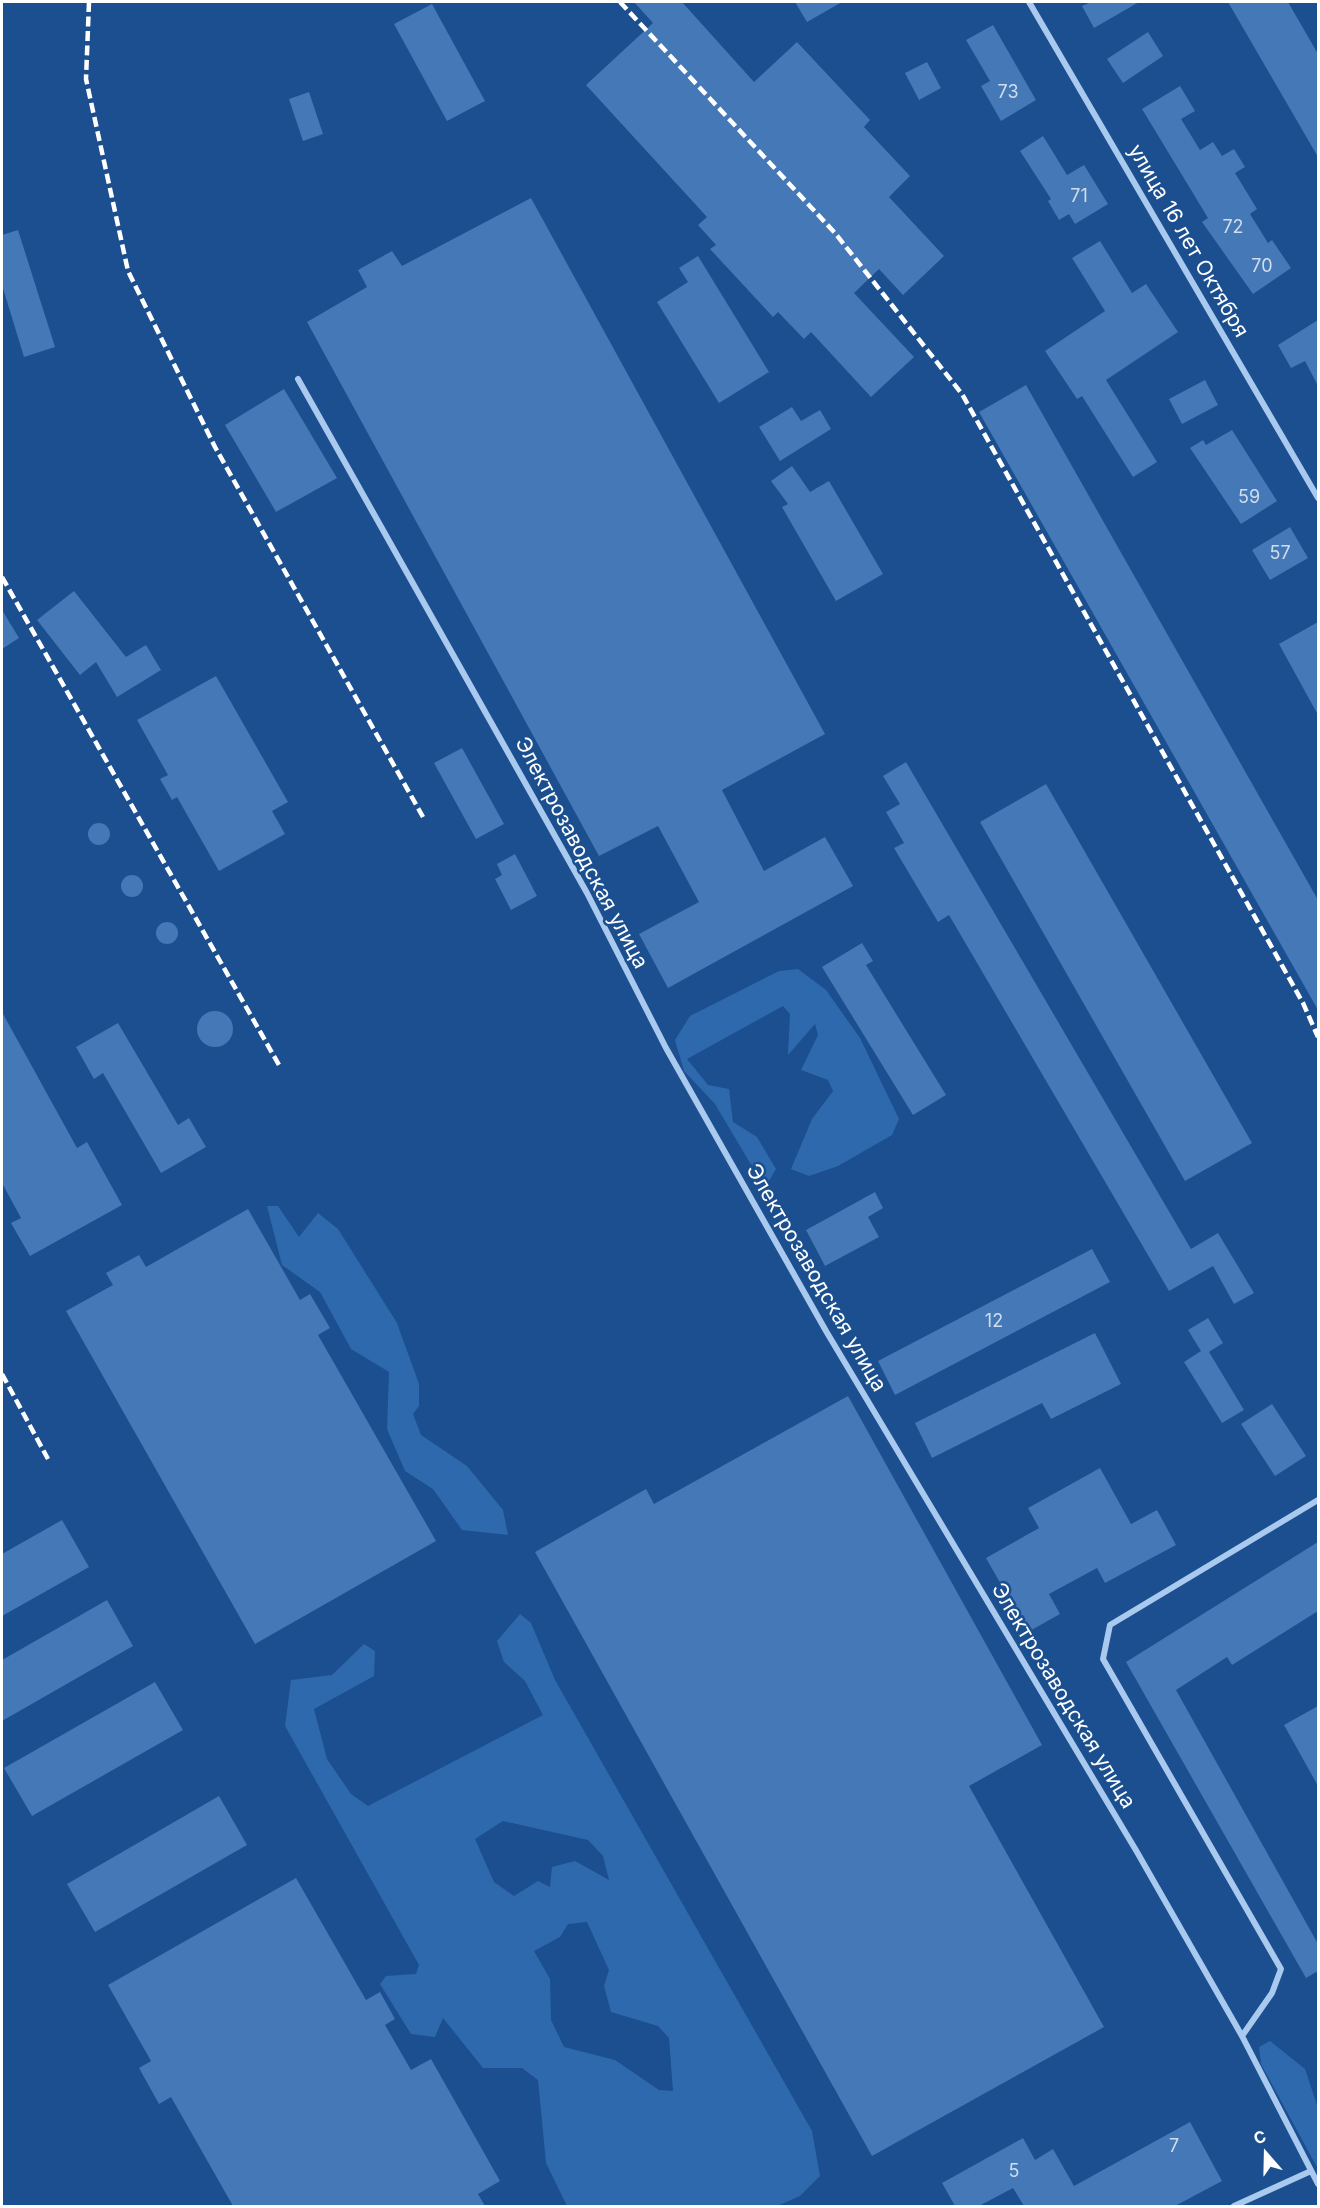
<!DOCTYPE html>
<html>
<head>
<meta charset="utf-8">
<style>
  body { margin:0 }
  #map { position:relative; width:1320px; height:2208px; overflow:hidden; background:#1b4f8f; font-family:Inter,sans-serif }
  canvas { display:block }
  .frame { position:absolute; inset:0; border:3px solid #fff; pointer-events:none }
  .north { position:absolute; left:1236px; top:2124px; width:60px; height:60px; -webkit-text-stroke:4px #1b4f8f; paint-order:stroke; rotate:340deg; font-size:16px; font-weight:700; line-height:24px; text-align:center; color:#fff }
  .north::after { content:''; display:block; margin:auto; width:21px; height:27px; background:#fff; clip-path:polygon(50% 0,100% 100%,50% 72%,0 100%) }
</style>
</head>
<body>
<div id="map">
<canvas width="1320" height="2208"></canvas>
<div class="frame"></div>
<div class="north">С</div>
</div>
<script>
const ctx = document.querySelector('canvas').getContext('2d');
ctx.lineJoin = 'round';
function paint(path, color) { ctx.fillStyle = color; ctx.fill(path, 'evenodd'); }
const poly = rows => new Path2D(rows.map(r => 'M' + r).join(''));
function trace(path, color, width, dash) { ctx.strokeStyle = color; ctx.lineWidth = width; ctx.lineCap = dash ? 'butt' : 'round'; ctx.setLineDash(dash || []); ctx.stroke(path); }
function drawText(font, color, halo, rows, align = 'center') {
  ctx.font = font + ' Inter,sans-serif'; ctx.lineWidth = 5; ctx.setLineDash([]); ctx.textBaseline = 'middle'; ctx.strokeStyle = halo; ctx.fillStyle = color; for (const [text, x, y, turn = 0] of rows) {
    ctx.save(); ctx.translate(x, y); ctx.rotate((+turn || 0) * Math.PI / 180); ctx.textAlign = isNaN(turn) ? turn : align; if (halo) ctx.strokeText(text, 0, 0); ctx.fillText(text, 0, 0); ctx.restore();
  }
}
paint(poly([
  [798,969,826,990,860,1038,899,1119,892,1135,838,1166,809,1176,791,1169,812,1119,833,1091,828,1080,801,1070,818,1035,815,1024,788,1055,790,1014,783,1006,687,1059,708,1085,729,1089,733,1122,757,1137,776,1169,769,1181,750,1163,715,1104,684,1071,675,1040,690,1016,779,971],
  [267,1206,278,1206,299,1237,318,1213,338,1229,397,1323,419,1384,419,1406,413,1414,421,1435,467,1466,503,1510,508,1535,462,1530,433,1489,405,1471,387,1429,389,1372,351,1349,320,1292,282,1265],
  [520,1614,531,1623,555,1680,812,2131,820,2176,800,2196,777,2206,567,2206,546,2163,538,2080,522,2068,483,2068,443,2018,435,2037,411,2034,380,1984,386,1976,416,1974,419,1965,285,1726,291,1680,332,1675,364,1644,375,1651,374,1676,314,1709,327,1759,351,1794,368,1806,543,1715,525,1681,504,1662,497,1641],
  [503,1821,588,1840,603,1856,609,1880,575,1861,552,1867,550,1887,538,1881,514,1896,494,1882,475,1839],
  [587,1922,609,1970,604,1986,611,2012,658,2026,669,2038,673,2091,659,2090,615,2060,564,2047,551,2020,550,1979,534,1951,560,1937,568,1924],
  [1270,2041,1305,2069,1318,2108,1318,2169,1261,2064,1259,2047]
]), '#2e69ad');
paint(poly([
  [634,2,682,2,754,82,797,42,870,120,864,127,910,176,889,197,944,256,903,295,879,269,854,293,914,357,871,397,811,332,804,339,778,312,773,317,710,249,716,245,698,225,707,217,586,85,653,23],
  [795,2,842,2,807,22],
  [1091,2,1139,2,1094,28,1082,6],
  [1228,2,1288,2,1318,54,1318,157],
  [432,4,485,101,447,121,394,24],
  [993,25,1036,100,1001,121,981,86,990,81,966,40],
  [1148,32,1163,56,1123,83,1107,59],
  [927,62,941,88,919,100,905,73],
  [1180,86,1195,111,1181,119,1200,150,1213,142,1222,156,1234,149,1245,167,1235,173,1257,209,1250,214,1268,243,1272,240,1291,268,1253,294,1202,222,1208,218,1142,109],
  [309,92,323,134,303,141,289,99],
  [1043,136,1067,175,1084,165,1108,204,1075,224,1069,214,1059,220,1048,201,1051,199,1020,151],
  [531,198,825,734,722,790,764,871,825,837,853,886,668,988,639,934,699,902,658,826,599,856,307,322,367,287,358,270,392,251,402,266],
  [18,230,55,347,24,357,2,285,2,235],
  [1100,241,1132,293,1146,284,1178,332,1106,380,1157,462,1133,477,1082,396,1077,399,1045,351,1105,311,1072,258],
  [698,256,769,372,719,403,657,302,688,282,679,268],
  [1318,320,1318,386,1305,361,1291,368,1278,345],
  [1205,380,1218,405,1182,424,1169,399],
  [1026,385,1318,900,1318,1010,979,412],
  [284,389,337,478,276,512,225,425],
  [792,407,801,421,820,410,831,429,780,461,759,427],
  [1232,430,1277,501,1241,524,1190,448,1203,440,1206,445],
  [792,466,810,492,829,481,883,574,836,601,782,507,788,504,771,481],
  [1290,527,1308,558,1270,580,1252,550],
  [74,591,126,657,146,645,161,670,117,697,96,662,80,675,37,620],
  [2,610,19,638,2,649],
  [1318,622,1318,715,1279,644],
  [216,676,288,802,272,811,285,834,219,871,177,797,172,800,160,779,168,775,137,720],
  [462,748,504,824,476,839,434,763],
  [906,762,1191,1249,1218,1233,1254,1293,1234,1304,1213,1266,1169,1291,949,915,938,922,894,848,904,843,886,812,900,804,883,776],
  [1046,784,1252,1143,1185,1181,980,822],
  '88 834a11 11 0 1 1 22 0a11 11 0 1 1-22 0Z',
  [515,854,537,896,511,910,495,879,502,875,497,864],
  '121 886a11 11 0 1 1 22 0a11 11 0 1 1-22 0Z',
  '156 933a11 11 0 1 1 22 0a11 11 0 1 1-22 0Z',
  [862,943,873,961,866,965,946,1095,913,1115,822,967],
  '197 1029a18 18 0 1 1 36 0a18 18 0 1 1-36 0Z',
  [2,1012,77,1148,87,1142,122,1205,30,1256,11,1223,21,1218,2,1183],
  [118,1023,178,1125,189,1118,206,1147,161,1173,103,1073,94,1079,76,1047],
  [875,1192,883,1208,868,1217,879,1237,825,1266,806,1230],
  [248,1209,300,1300,310,1294,330,1328,318,1335,436,1541,255,1644,66,1311,113,1285,106,1273,139,1255,146,1267],
  [1092,1249,1110,1282,895,1395,878,1361],
  [1208,1318,1223,1343,1209,1352,1244,1410,1222,1423,1184,1362,1201,1351,1188,1330],
  [1095,1333,1121,1384,1051,1419,1042,1403,932,1458,915,1423],
  [848,1396,1042,1745,969,1786,1104,2027,872,2156,535,1552,646,1489,654,1504],
  [1272,1404,1306,1456,1275,1476,1241,1424],
  [1100,1468,1131,1524,1157,1510,1176,1545,1105,1583,1097,1568,1049,1594,1060,1614,1028,1632,986,1558,1039,1528,1028,1508],
  [62,1520,89,1567,2,1616,2,1554],
  [1318,1542,1318,1611,1232,1665,1227,1657,1176,1690,1318,1944,1318,1971,1306,1978,1126,1662],
  [107,1600,133,1646,2,1721,2,1660],
  [155,1682,183,1730,32,1816,4,1768],
  [1318,1706,1318,1786,1284,1725],
  [219,1796,247,1845,95,1932,67,1884],
  [296,1878,366,2000,380,1992,395,2019,385,2025,411,2070,431,2059,500,2181,478,2194,485,2206,233,2206,171,2097,159,2104,139,2068,151,2061,108,1985],
  [1190,2122,1222,2181,1175,2206,1024,2206,1013,2188,979,2206,955,2206,942,2183,1023,2138,1035,2160,1053,2149,1074,2186]
]), '#4478b7');
trace(poly([
  [1029,2,1318,498],
  [298,379,587,893,666,1048,826,1331,1137,1852,1242,2036,1318,2184],
  [1242,2036,1272,1993,1281,1969,1103,1659,1110,1625,1318,1500],
  [1234,2206,1311,2171]
]), '#a9c9ee', 6);
trace(poly([
  [89,2,86,79,128,271,215,447,423,817],
  [620,2,835,233,962,394,1303,1003,1318,1037],
  [2,577,279,1065],
  [2,1374,48,1459]
]), '#fff', 4.5, [10, 4.5]);
drawText('18px', '#d0dded', null, [
  ["73",1008,93],
  ["71",1079,197],
  ["72",1233,228],
  ["70",1262,267],
  ["59",1249,498],
  ["57",1280,554],
  ["12",994,1322],
  ["7",1174,2147],
  ["5",1014,2172]
]);
drawText('21px', '#fff', '#1b4f8f', [
  ["улица 16 лет Октября",1188,241,60],
  ["Электрозаводская улица",581,853,62],
  ["Электрозаводская улица",816,1278,60],
  ["Электрозаводская улица",1063,1696,59]
]);
</script>
</body>
</html>
